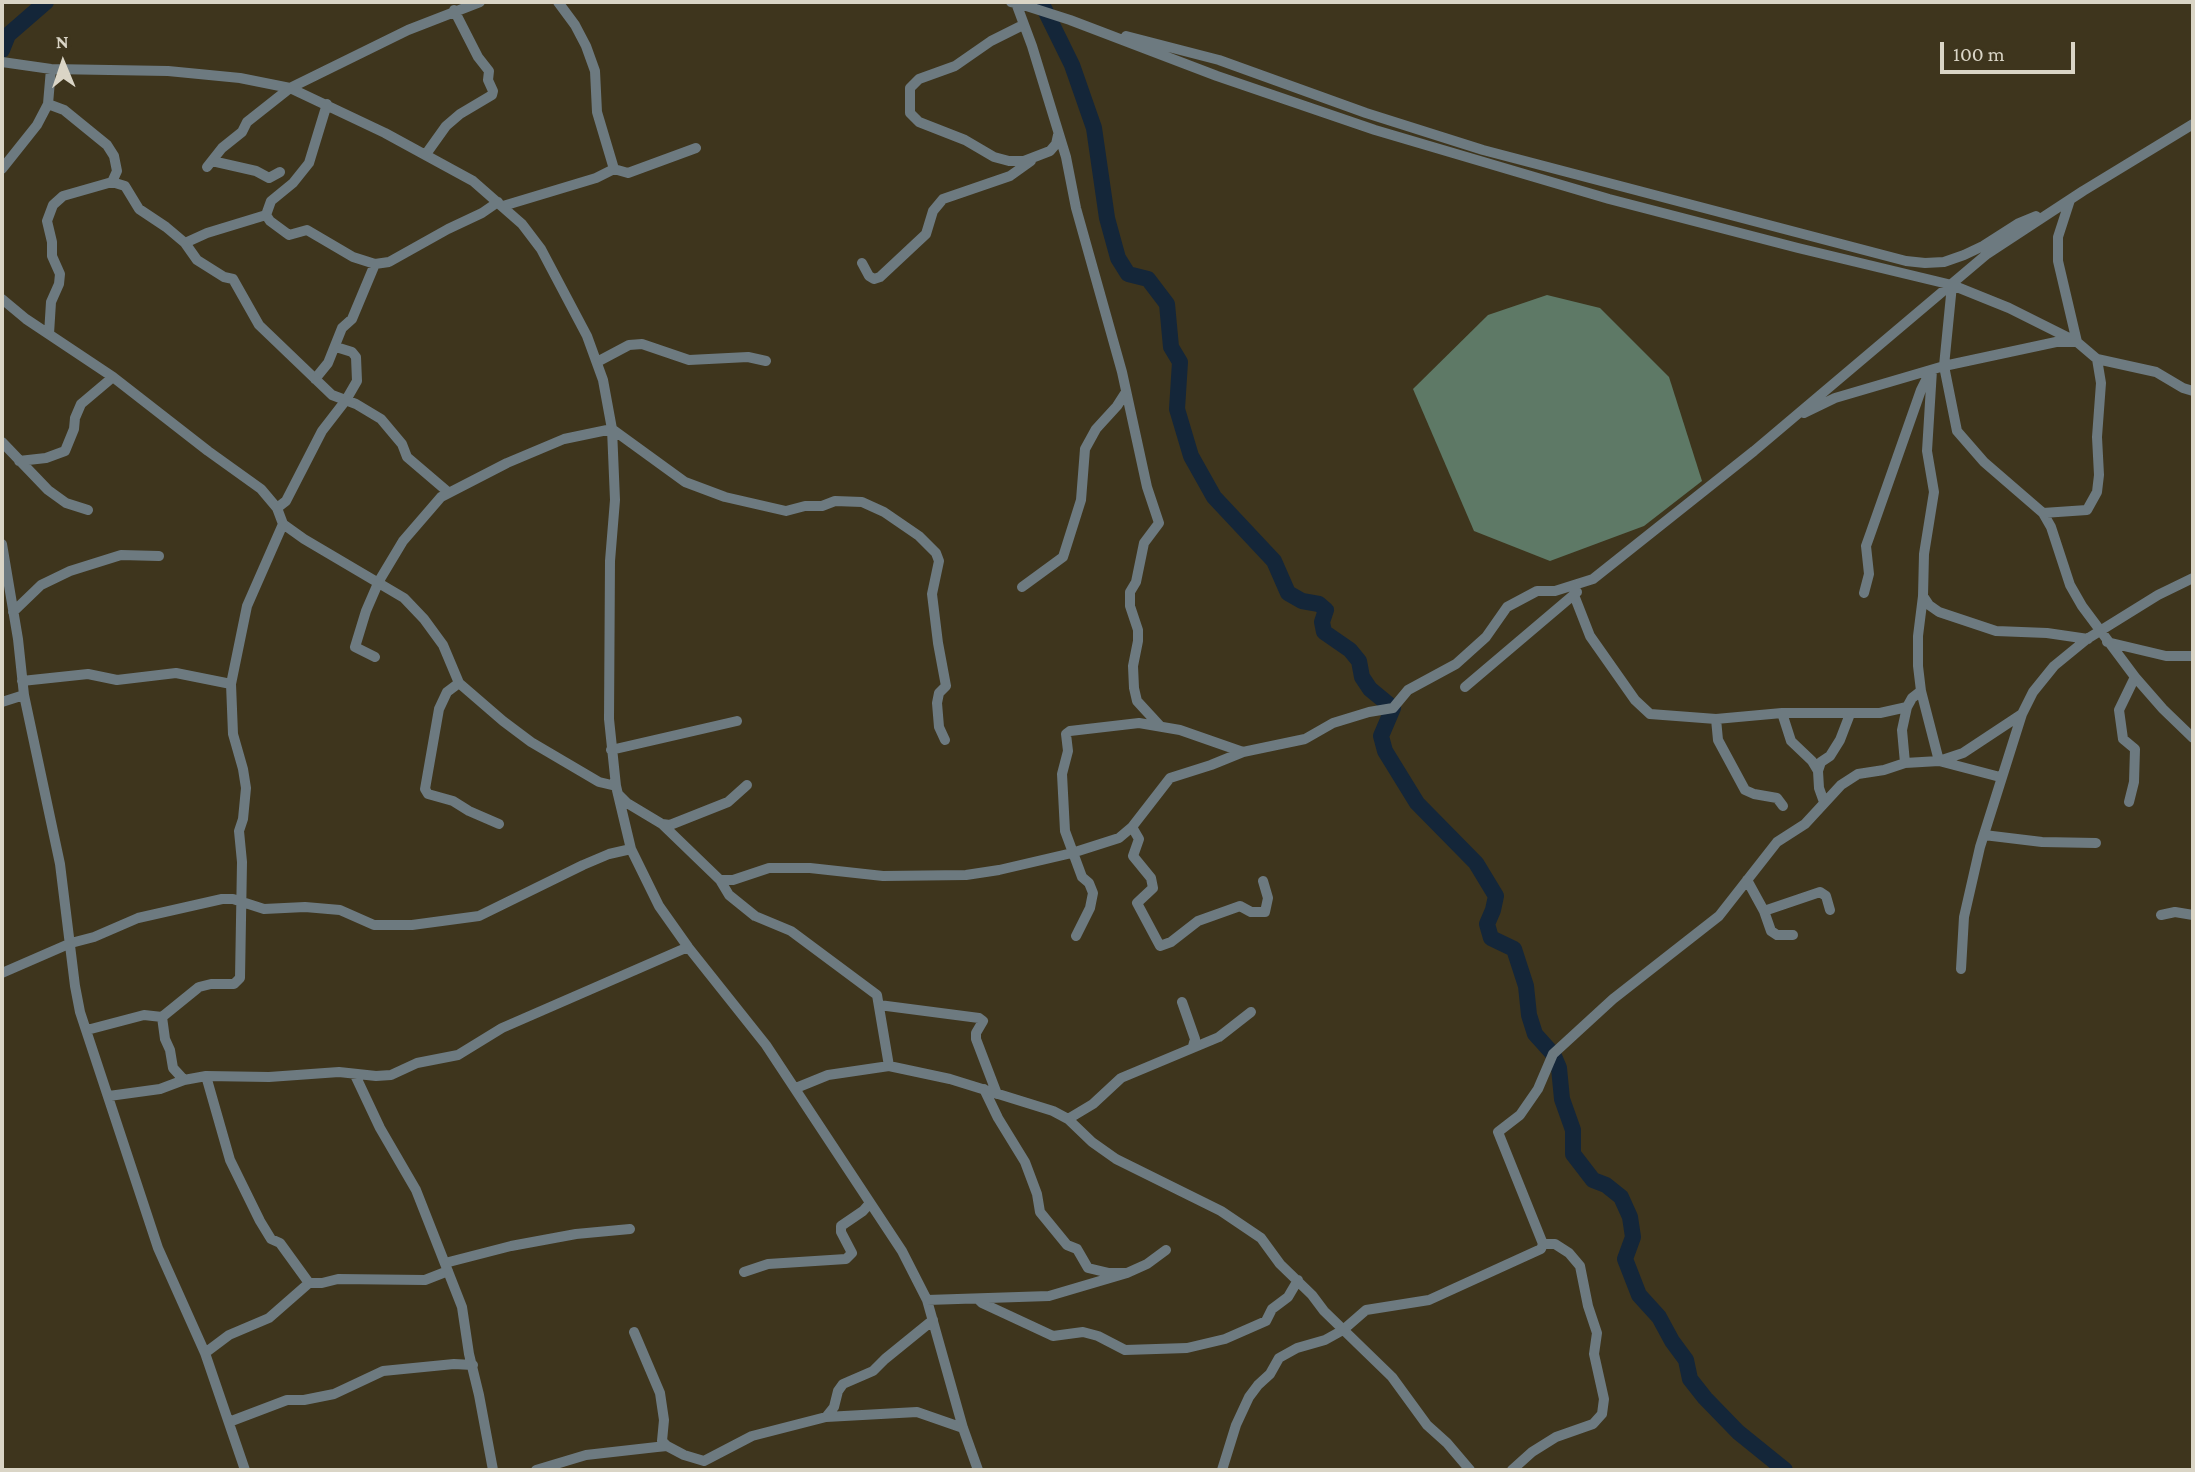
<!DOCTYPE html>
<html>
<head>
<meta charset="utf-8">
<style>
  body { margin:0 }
  #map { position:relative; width:2195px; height:1472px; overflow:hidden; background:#3e351d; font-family:"Crimson Pro",serif }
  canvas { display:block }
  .frame { position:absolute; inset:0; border:4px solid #dad5c6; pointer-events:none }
  .north { position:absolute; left:28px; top:28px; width:70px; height:70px; -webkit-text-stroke:5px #3e351d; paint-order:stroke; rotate:358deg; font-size:19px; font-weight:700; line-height:28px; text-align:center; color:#dad5c6 }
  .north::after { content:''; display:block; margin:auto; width:24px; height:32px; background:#dad5c6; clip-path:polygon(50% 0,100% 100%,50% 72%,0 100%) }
  .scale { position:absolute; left:1940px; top:42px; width:135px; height:32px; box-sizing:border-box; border:4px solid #dad5c6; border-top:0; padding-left:9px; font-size:21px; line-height:24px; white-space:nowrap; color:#dad5c6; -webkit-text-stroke:5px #3e351d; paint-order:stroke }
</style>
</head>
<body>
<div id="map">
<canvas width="2195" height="1472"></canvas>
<div class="frame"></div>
<div class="north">N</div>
<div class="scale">100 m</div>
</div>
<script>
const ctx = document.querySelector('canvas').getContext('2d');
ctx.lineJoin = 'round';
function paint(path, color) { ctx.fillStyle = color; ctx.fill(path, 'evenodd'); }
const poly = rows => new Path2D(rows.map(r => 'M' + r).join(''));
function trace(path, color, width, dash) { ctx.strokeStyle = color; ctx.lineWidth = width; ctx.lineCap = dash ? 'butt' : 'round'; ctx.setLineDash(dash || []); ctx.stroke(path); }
paint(poly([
  [1547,295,1600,308,1669,377,1702,481,1644,526,1550,561,1474,531,1413,389,1488,315]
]), '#5e7966');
trace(poly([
  [1041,2,1072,65,1094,128,1107,218,1118,258,1128,274,1148,279,1167,304,1171,347,1180,362,1177,409,1191,456,1214,497,1274,561,1288,593,1302,601,1319,604,1326,610,1322,622,1324,632,1350,650,1359,661,1362,677,1370,689,1393,708,1381,736,1385,751,1417,803,1476,863,1496,896,1493,910,1487,924,1491,938,1514,949,1526,986,1529,1015,1535,1034,1553,1054,1559,1068,1562,1099,1573,1130,1573,1154,1593,1180,1606,1185,1621,1197,1630,1217,1633,1237,1625,1259,1639,1295,1659,1317,1672,1341,1686,1360,1690,1379,1705,1398,1738,1432,1785,1470],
  [2,50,8,35,46,2]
]), '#142639', 16);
trace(poly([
  [1011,2,1016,3,1032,46,1066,157,1076,208,1122,372,1147,487,1159,523,1144,543,1136,582,1130,592,1130,606,1138,630,1138,641,1133,666,1134,688,1137,701,1160,726],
  [1014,2,1070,20,1217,76,1375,130,1609,199,1798,248,1952,285,2009,308,2077,342,2097,359,2156,372,2183,388,2193,391],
  [1023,25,991,41,955,66,919,79,910,88,910,113,919,122,965,140,994,157,1009,161,1024,161,1050,151,1056,144,1058,135],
  [1126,36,1219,60,1366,113,1483,150,1906,261,1925,263,1944,262,1964,255,1983,246,2019,223,2036,216],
  [2,62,51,69,168,71,240,78,290,88,385,133,473,181,522,224,541,249,587,336,603,380,612,429,615,500,610,561,609,719,616,786,631,849,659,906,688,947,766,1045,902,1251,927,1300,963,1428,978,1470],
  [48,104,64,110,107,145,114,156,117,171,112,182,63,196,53,205,47,221,52,242,52,256,60,274,59,284,51,302,49,334],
  [327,104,309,163,293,183,271,201,266,215,270,221,289,235,307,230,353,257,375,264,389,262,448,229,482,213,498,202],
  [426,154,446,126,460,114,492,95,493,91,488,80,489,71,478,57,454,10],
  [212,161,256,171,269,178,280,172],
  [207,167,222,148,242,132,247,122,290,88,408,30,480,2],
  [2,169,37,125,48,104,51,69],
  [614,169,628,173,696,148],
  [112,182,125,186,139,209,166,227,185,243,197,260,224,277,233,279,259,325,332,395,356,404,381,419,402,444,407,457,448,492],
  [2070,200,2058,237,2058,261,2077,342],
  [503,206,596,178,614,169,597,112,595,71,586,46,575,25,558,2],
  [185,243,207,233,266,215],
  [862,263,869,276,874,279,880,277,926,234,933,211,943,199,1010,176,1031,161],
  [1952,285,1944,366,1957,431,1984,462,2043,513,2051,527,2070,585,2082,606,2135,677,2163,709,2193,738],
  [2,299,26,319,113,377,208,451,261,489,277,508,283,524,304,539,404,598,424,619,443,645,459,683,503,721,531,742,599,782,616,786],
  [597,362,629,345,642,344,689,360,748,357,766,361],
  [1932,370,1927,451,1934,492,1924,554,1923,596,1918,636,1918,666,1921,691,1939,761,2000,777],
  [315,379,328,363,342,328,352,319,375,264],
  [1804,413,1835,398,1944,366,2056,342,2075,342],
  [2,442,48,490,66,503,88,510],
  [19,461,46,458,65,451,74,429,75,418,81,404,113,377],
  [277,508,286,501,322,431,346,400,357,381,356,357,352,352,336,347],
  [2043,513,2087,510,2097,492,2099,475,2097,437,2101,383,2097,359],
  [2,544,18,639,24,695,60,864,75,986,80,1012,158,1248,205,1353,245,1470],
  [1022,587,1063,557,1081,500,1085,449,1096,429,1117,406,1126,392],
  [1864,593,1869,574,1866,546,1871,532,1921,390,1930,372],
  [1574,595,1590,636,1635,700,1650,714,1716,719,1782,713,1880,713,1907,707],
  [1923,596,1929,605,1939,612,1996,631,2047,633,2088,639],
  [13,612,41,585,70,571,121,555,159,556],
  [2107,642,2166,656,2193,656],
  [375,657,355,647,366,611,379,581,403,541,441,497,507,463,564,439,612,429,685,482,725,497,786,511,805,506,822,506,835,501,862,502,884,512,919,536,936,553,939,561,932,594,938,643,946,686,939,693,937,703,939,727,945,740],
  [22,681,88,674,117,680,176,673,231,684],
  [459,683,447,692,439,709,425,789,428,794,453,801,469,811,499,824],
  [1465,687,1577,592],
  [2,702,24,695],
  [1782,713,1791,741,1812,761,1818,771,1819,788,1824,802],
  [1716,719,1718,740,1745,790,1754,794,1777,798,1783,806],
  [611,750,737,721],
  [1905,763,1902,730,1907,707,1912,698,1921,691],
  [1818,771,1821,762,1830,756,1840,740,1850,714],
  [618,794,627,803,662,824,720,880,729,895,755,916,791,931,877,995,889,1066],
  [2129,802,2134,782,2135,749,2123,739,2119,710,2135,677],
  [662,824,670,825,728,802,747,785],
  [1132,827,1139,839,1133,856,1151,878,1153,888,1137,903,1160,946,1171,942,1198,921,1240,906,1251,912,1265,912,1268,898,1263,881],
  [1984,835,2042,842,2096,843],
  [720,880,733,880,769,868,810,868,883,876,966,875,999,870,1072,853,1119,838,1132,827,1170,778,1211,765,1243,752,1305,739,1333,723,1369,712,1393,708,1408,690,1456,664,1486,637,1507,607,1537,591,1555,591,1593,579,1754,451,1987,254,2083,191,2193,124],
  [1747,880,1764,911,1771,931,1777,935,1793,935],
  [1764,911,1820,892,1826,896,1830,910],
  [2161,915,2175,912,2193,915],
  [1076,936,1090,908,1093,893,1089,883,1082,877,1065,831,1062,774,1068,751,1066,734,1070,731,1139,723,1180,730,1243,752],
  [1961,969,1964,917,1980,847,2022,714,2033,692,2054,666,2087,639,2158,595,2193,578],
  [2,973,71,943,94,937,138,918,222,899,233,899,264,909,305,907,340,910,374,925,412,925,479,916,583,865,609,854,631,849],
  [1182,1002,1195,1039,1193,1046],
  [879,1005,979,1018,983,1021,976,1033,976,1039,997,1094],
  [87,1030,144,1015,162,1017],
  [355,1075,380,1128,416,1190,462,1307,469,1354,479,1395,493,1470],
  [206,1076,230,1160,260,1221,271,1239,280,1243,309,1283,322,1283,338,1279,425,1280,448,1271],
  [184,1080,173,1068,170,1050,165,1039,162,1017,199,987,211,984,234,984,240,978,242,862,239,831,243,819,246,788,243,769,233,734,231,684,247,606,283,524],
  [796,1088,828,1075,889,1066,950,1079,1053,1111,1068,1119,1092,1142,1116,1159,1221,1211,1261,1238,1280,1264,1312,1295,1324,1311,1392,1377,1427,1425,1447,1443,1470,1470],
  [984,1089,998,1118,1025,1162,1037,1194,1040,1212,1067,1245,1077,1249,1088,1268,1109,1273,1127,1273],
  [109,1096,160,1089,184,1080,206,1076,269,1077,339,1072,376,1076,391,1075,417,1063,458,1055,502,1028,688,947],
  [1068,1119,1093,1104,1121,1078,1219,1037,1251,1012],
  [445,1263,511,1246,576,1234,630,1229],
  [744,1272,768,1264,846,1259,852,1253,841,1232,841,1226,863,1211,870,1203],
  [978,1299,982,1303,1053,1336,1083,1332,1098,1336,1125,1350,1187,1348,1225,1339,1266,1321,1272,1309,1288,1297,1298,1280],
  [927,1300,1049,1296,1127,1273,1147,1264,1166,1250],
  [634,1332,660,1393,664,1420,662,1441,667,1446],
  [205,1353,229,1335,269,1318,309,1283],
  [826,1417,917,1412,963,1428],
  [229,1422,287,1400,304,1400,334,1394,383,1371,454,1364,473,1365],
  [536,1470,586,1455,657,1447,667,1446,684,1455,704,1461,752,1436,826,1417,834,1407,838,1391,843,1384,873,1371,885,1359,933,1320],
  [1222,1470,1236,1425,1249,1397,1258,1385,1270,1374,1279,1358,1297,1348,1325,1340,1343,1330,1366,1310,1429,1300,1541,1249,1543,1244,1498,1132,1520,1115,1538,1089,1553,1054,1613,999,1719,916,1777,842,1805,824,1841,785,1858,774,1884,770,1905,763,1939,761,1963,753,2022,714],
  [1512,1470,1532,1452,1556,1437,1593,1424,1602,1414,1604,1399,1594,1354,1597,1333,1588,1306,1580,1266,1569,1253,1555,1244,1543,1244]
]), '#6d7a80', 10);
</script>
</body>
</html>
